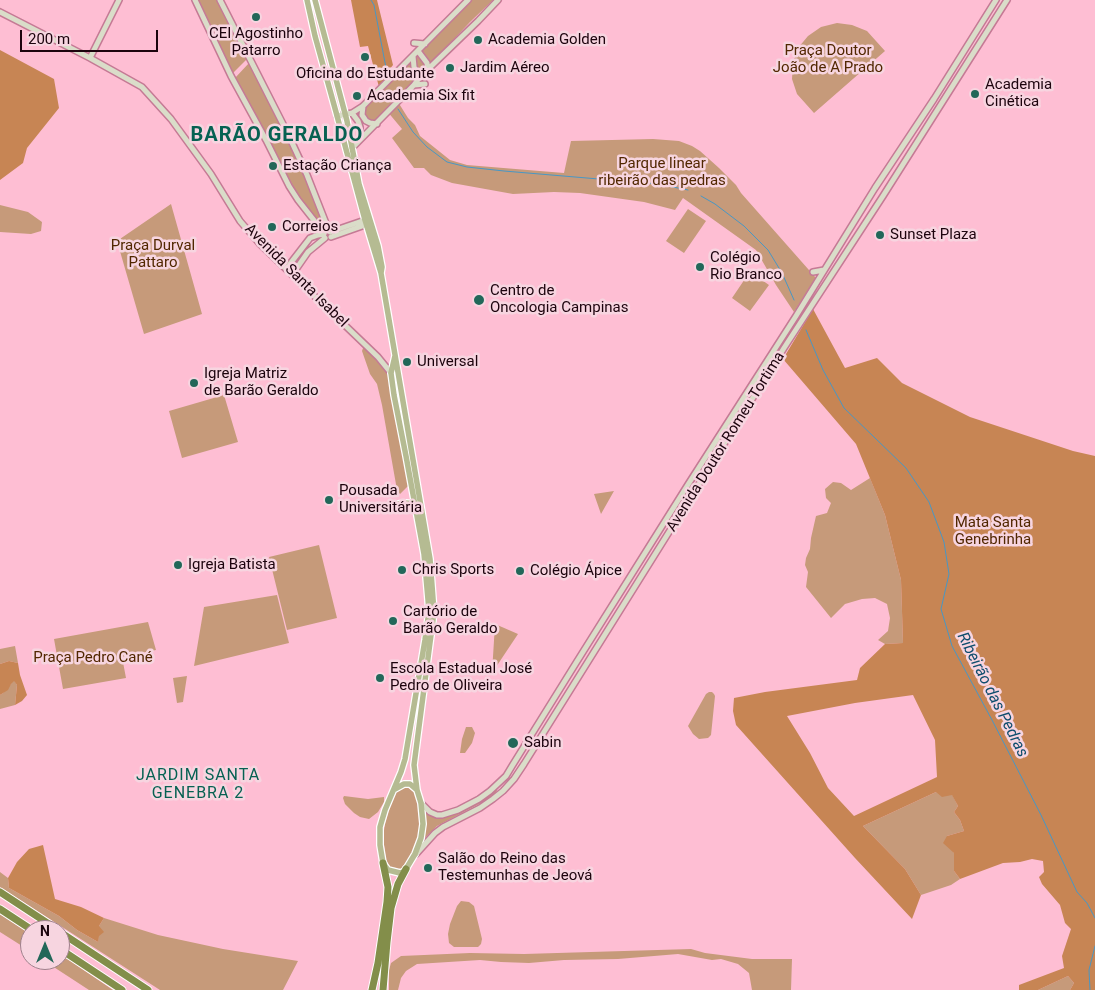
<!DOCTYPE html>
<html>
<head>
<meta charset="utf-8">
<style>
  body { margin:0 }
  #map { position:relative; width:1095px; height:990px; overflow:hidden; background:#febed3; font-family:Roboto,sans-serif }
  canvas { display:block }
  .north { position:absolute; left:20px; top:920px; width:50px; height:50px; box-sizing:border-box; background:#f7d5e0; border:1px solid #9f818c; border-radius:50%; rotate:0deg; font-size:14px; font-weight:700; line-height:20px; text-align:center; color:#1c030d }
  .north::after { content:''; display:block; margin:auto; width:18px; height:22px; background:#226759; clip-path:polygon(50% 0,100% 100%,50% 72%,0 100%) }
  .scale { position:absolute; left:20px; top:30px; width:138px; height:22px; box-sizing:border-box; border:2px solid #1c030d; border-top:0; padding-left:6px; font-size:15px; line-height:18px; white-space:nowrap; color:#1c030d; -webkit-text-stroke:4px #f7d5e0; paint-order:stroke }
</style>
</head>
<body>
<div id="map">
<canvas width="1095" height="990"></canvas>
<div class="north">N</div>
<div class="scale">200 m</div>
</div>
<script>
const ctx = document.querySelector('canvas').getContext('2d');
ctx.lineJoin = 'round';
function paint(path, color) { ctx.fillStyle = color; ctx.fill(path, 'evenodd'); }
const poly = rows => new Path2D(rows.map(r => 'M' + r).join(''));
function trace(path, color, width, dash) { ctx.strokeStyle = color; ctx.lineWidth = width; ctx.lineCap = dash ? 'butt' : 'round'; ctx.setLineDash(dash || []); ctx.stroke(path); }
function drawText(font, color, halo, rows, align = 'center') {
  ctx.font = font + ' Roboto,sans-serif'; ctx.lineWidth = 5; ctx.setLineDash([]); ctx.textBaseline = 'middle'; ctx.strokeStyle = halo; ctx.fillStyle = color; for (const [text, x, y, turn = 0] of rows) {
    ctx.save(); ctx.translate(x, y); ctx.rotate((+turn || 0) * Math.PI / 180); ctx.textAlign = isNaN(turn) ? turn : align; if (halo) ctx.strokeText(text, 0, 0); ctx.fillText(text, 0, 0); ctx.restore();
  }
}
paint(poly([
  [196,0,220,0,248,58,232,74],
  [469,0,493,0,470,22,412,84,398,102,408,118,415,125,420,136,450,160,467,165,564,173,571,141,653,139,679,141,692,146,700,151,719,168,736,185,741,193,816,278,794,312,776,285,756,250,683,198,675,210,644,202,580,193,554,192,513,194,452,183,431,175,424,168,414,168,392,138,402,129,387,111,376,122,367,120,363,113,365,106],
  [837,23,852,25,867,31,885,51,814,113,797,94,792,79,793,63,798,48,808,36,821,27],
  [249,63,276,115,305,177,327,228,324,230,299,197,235,78],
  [171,204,202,314,144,334,117,241],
  [0,205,28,212,42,222,41,231,31,234,0,232],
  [688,209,706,221,684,253,666,241],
  [751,270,754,273,756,271,761,274,759,278,769,285,750,311,732,298],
  [363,348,366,348,384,368,389,377,409,485,400,494,397,490,382,405,377,384,370,374,362,351],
  [224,395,238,442,182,458,169,411],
  [870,478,885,515,901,580,903,643,885,644,878,640,888,631,890,618,887,604,875,598,862,599,845,604,831,618,806,587,808,572,805,565,806,558,810,549,811,538,816,516,827,513,831,503,826,498,825,489,833,482,841,483,851,490],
  [614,491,601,514,594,494],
  [319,545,337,618,287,630,269,557],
  [277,595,289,643,194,666,204,607],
  [148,622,156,650,122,657,126,678,63,689,54,639],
  [495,624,518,634,492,673],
  [15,646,18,663,9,661,0,664,0,649],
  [187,676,183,702,177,703,173,678],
  [14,680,17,685,15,705,0,709,0,695,3,693],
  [709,692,712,692,714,694,715,696,711,735,708,738,699,739,693,734,688,726,706,694],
  [466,727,472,727,475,733,472,743,465,753,460,753,462,739],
  [407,787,414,792,418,801,420,824,419,835,415,849,406,866,401,869,395,869,389,867,386,861,383,838,385,823,391,803,397,791,401,788],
  [495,790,497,790,496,793,483,802,437,826,426,837,422,844,425,824,425,811,434,816,440,818,445,817,470,807],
  [936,792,952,794,958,806,954,812,960,820,964,831,947,836,954,853,954,871,960,879,951,885,921,895,905,869,863,826],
  [344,796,368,799,384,797,384,802,378,812,369,819,360,817,354,813,345,804,343,798],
  [0,872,8,878,9,888,59,916,77,930,98,942,99,926,104,918,158,935,223,949,298,961,283,990,160,990,0,887],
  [461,901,469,902,474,906,482,939,481,944,478,947,454,947,449,943,448,934,450,924,457,906],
  [0,914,30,934,30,951,0,932],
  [691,949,705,953,752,959,792,959,791,990,752,990,749,973,738,964,721,959,712,960,678,954,618,959,564,960,529,963,501,962,480,960,417,964,406,971,401,978,398,990,389,990,389,970,391,963,401,956,470,953,524,954],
  [60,954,69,960,113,990,89,990,43,960,60,960],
  [1068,976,1074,983,1070,990,1038,990]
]), '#c69a7a');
paint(poly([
  [351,0,377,0,393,65,389,70,391,75,379,87,368,46,360,47],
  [0,50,54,79,59,108,27,148,23,163,0,180],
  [813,309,845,368,877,358,902,383,970,417,1073,451,1095,456,1095,990,1070,990,1074,983,1068,976,1038,990,1019,990,1019,985,1064,968,1062,956,1071,929,1065,923,1060,905,1042,884,1039,877,1044,872,1043,861,1032,859,1020,862,1003,863,960,879,954,871,954,853,943,843,947,836,964,831,960,820,954,812,958,806,952,795,942,797,936,792,863,826,905,869,921,895,912,919,855,858,736,725,733,711,734,698,765,692,857,680,860,668,885,644,903,643,901,580,885,515,856,444,783,359],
  [913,695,935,740,937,777,854,816,828,788,810,753,787,716,855,703],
  [9,661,18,663,20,675,27,695,22,701,15,705,17,685,14,681,11,684,8,690,0,695,0,664],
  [43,845,55,899,81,907,104,918,99,926,104,932,99,936,98,942,77,930,59,916,9,888,8,878,17,862,29,849]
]), '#c78554');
trace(poly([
  [371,0,374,5,387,73],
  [398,109,413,132,427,147,447,162,467,167,504,171,658,184,688,190],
  [701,196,715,204,744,226,768,250,782,273,794,300],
  [806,330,823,370,844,408,906,468,929,502,944,542,949,574,941,609,952,646,992,720,1041,815,1077,892,1087,903,1095,918],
  [1090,990,1089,970,1095,946]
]), '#4897c5', 1);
const secondary = poly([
  [195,0,231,76,266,140,289,186,298,200,324,233],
  [220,0,288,134,307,175,329,231],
  [0,12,90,58,142,87,171,119,211,174,240,221,259,243,353,333,378,357,391,373],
  [414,43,425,44],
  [418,51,427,63,428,70],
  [413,56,414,67,420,77],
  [90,58,119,0],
  [414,85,425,84],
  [363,106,362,115,366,121,370,123,377,124],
  [352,113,358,121,360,127,360,139],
  [337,116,352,113,363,106,468,0],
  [352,148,414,85,420,77,478,21,498,0],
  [330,232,368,219],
  [331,237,368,224],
  [286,269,310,238,318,235,324,234],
  [813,272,824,270],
  [292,275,308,252,325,238],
  [421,803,430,812,437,815,442,815,458,810,479,799,490,791,506,776,512,766,576,663,689,483,796,316,875,188,934,99,996,0],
  [416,854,435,833,443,827,480,808,493,799,503,791,514,779,524,764,784,348,883,196,1007,0]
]);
const primary = poly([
  [307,0,315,36,336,112,365,220,381,273,430,559,434,612,414,765,417,790,421,803,423,824,421,838,415,854,406,869,404,872,400,873,388,870,383,863,380,845,380,827,385,810,401,772,405,759,425,640,429,611,424,554,406,456,394,395,391,373,395,356],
  [315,0,347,121,359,184,378,246,382,267,381,273],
  [398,504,406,503,415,504],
  [395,789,404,784,410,784,417,790]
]);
const highway = poly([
  [0,892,58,930],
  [0,909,32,930],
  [60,932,148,990],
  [60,949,122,990],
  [372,990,378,963,387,902,388,887,383,863],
  [383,990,387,942,391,908,398,884,406,869]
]);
trace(secondary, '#c57a95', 8);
trace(primary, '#fff', 8);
trace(highway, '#fff', 9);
trace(secondary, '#daddc9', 5);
trace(primary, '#b5bb92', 5.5);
trace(highway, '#838e4a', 7);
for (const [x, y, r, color] of [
  [256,17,5,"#226759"],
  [478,40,5,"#226759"],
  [365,57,5,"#226759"],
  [450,68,5,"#226759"],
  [975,94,5,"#226759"],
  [357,96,5,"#226759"],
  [273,166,5,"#226759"],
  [272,227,5,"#226759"],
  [880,235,5,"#226759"],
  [700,267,5,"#226759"],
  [479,300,6,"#226759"],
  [407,362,5,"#226759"],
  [194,383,5,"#226759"],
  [329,500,5,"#226759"],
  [178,565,5,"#226759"],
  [402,570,5,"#226759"],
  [520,571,5,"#226759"],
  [393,621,5,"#226759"],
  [380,678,5,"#226759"],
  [513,743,6,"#226759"],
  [428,868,5,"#226759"]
]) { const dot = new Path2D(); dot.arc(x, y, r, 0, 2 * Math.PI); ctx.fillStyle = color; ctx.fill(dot); trace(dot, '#f7d5e0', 2); }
drawText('15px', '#1c030d', '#f7d5e0', [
  ["CEI Agostinho",256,34,"center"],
  ["Patarro",256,51,"center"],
  ["Academia Golden",488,40],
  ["Jardim Aéreo",460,68],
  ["Oficina do Estudante",365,74,"center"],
  ["Academia",985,85],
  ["Cinética",985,102],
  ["Academia Six fit",367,96],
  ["Estação Criança",283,166],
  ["Correios",282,227],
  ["Sunset Plaza",890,235],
  ["Colégio",710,258],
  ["Rio Branco",710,275],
  ["Centro de",490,291],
  ["Oncologia Campinas",490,308],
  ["Universal",417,362],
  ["Igreja Matriz",204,374],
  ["de Barão Geraldo",204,391],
  ["Pousada",339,491],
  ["Universitária",339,508],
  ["Igreja Batista",188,565],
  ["Chris Sports",412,570],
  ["Colégio Ápice",530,571],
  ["Cartório de",403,612],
  ["Barão Geraldo",403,629],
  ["Escola Estadual José",390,669],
  ["Pedro de Oliveira",390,686],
  ["Sabin",524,743],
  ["Salão do Reino das",438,859],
  ["Testemunhas de Jeová",438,876]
], 'left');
drawText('15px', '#512700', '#f7d5e0', [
  ["Praça Doutor",828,51],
  ["João de A Prado",828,68],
  ["Parque linear",662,164],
  ["ribeirão das pedras",662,181],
  ["Praça Durval",153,246],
  ["Pattaro",153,263],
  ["Mata Santa",993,523],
  ["Genebrinha",993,540],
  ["Praça Pedro Cané",93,658]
]);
drawText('15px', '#1c030d', '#f7d5e0', [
  ["Avenida Santa Isabel",296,276,45],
  ["Avenida Doutor Romeu Tortima",726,442,-58]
]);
drawText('italic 16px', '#0e4d6d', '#f7d5e0', [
  ["Ribeirão das Pedras",992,695,63]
]);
ctx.letterSpacing = '1px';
drawText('16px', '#066152', '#f7d5e0', [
  ["JARDIM SANTA",198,776],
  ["GENEBRA 2",198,794]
]);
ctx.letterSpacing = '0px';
ctx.letterSpacing = '1px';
drawText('bold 20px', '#066152', '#f7d5e0', [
  ["BARÃO GERALDO",277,136]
]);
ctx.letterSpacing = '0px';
</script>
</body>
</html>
